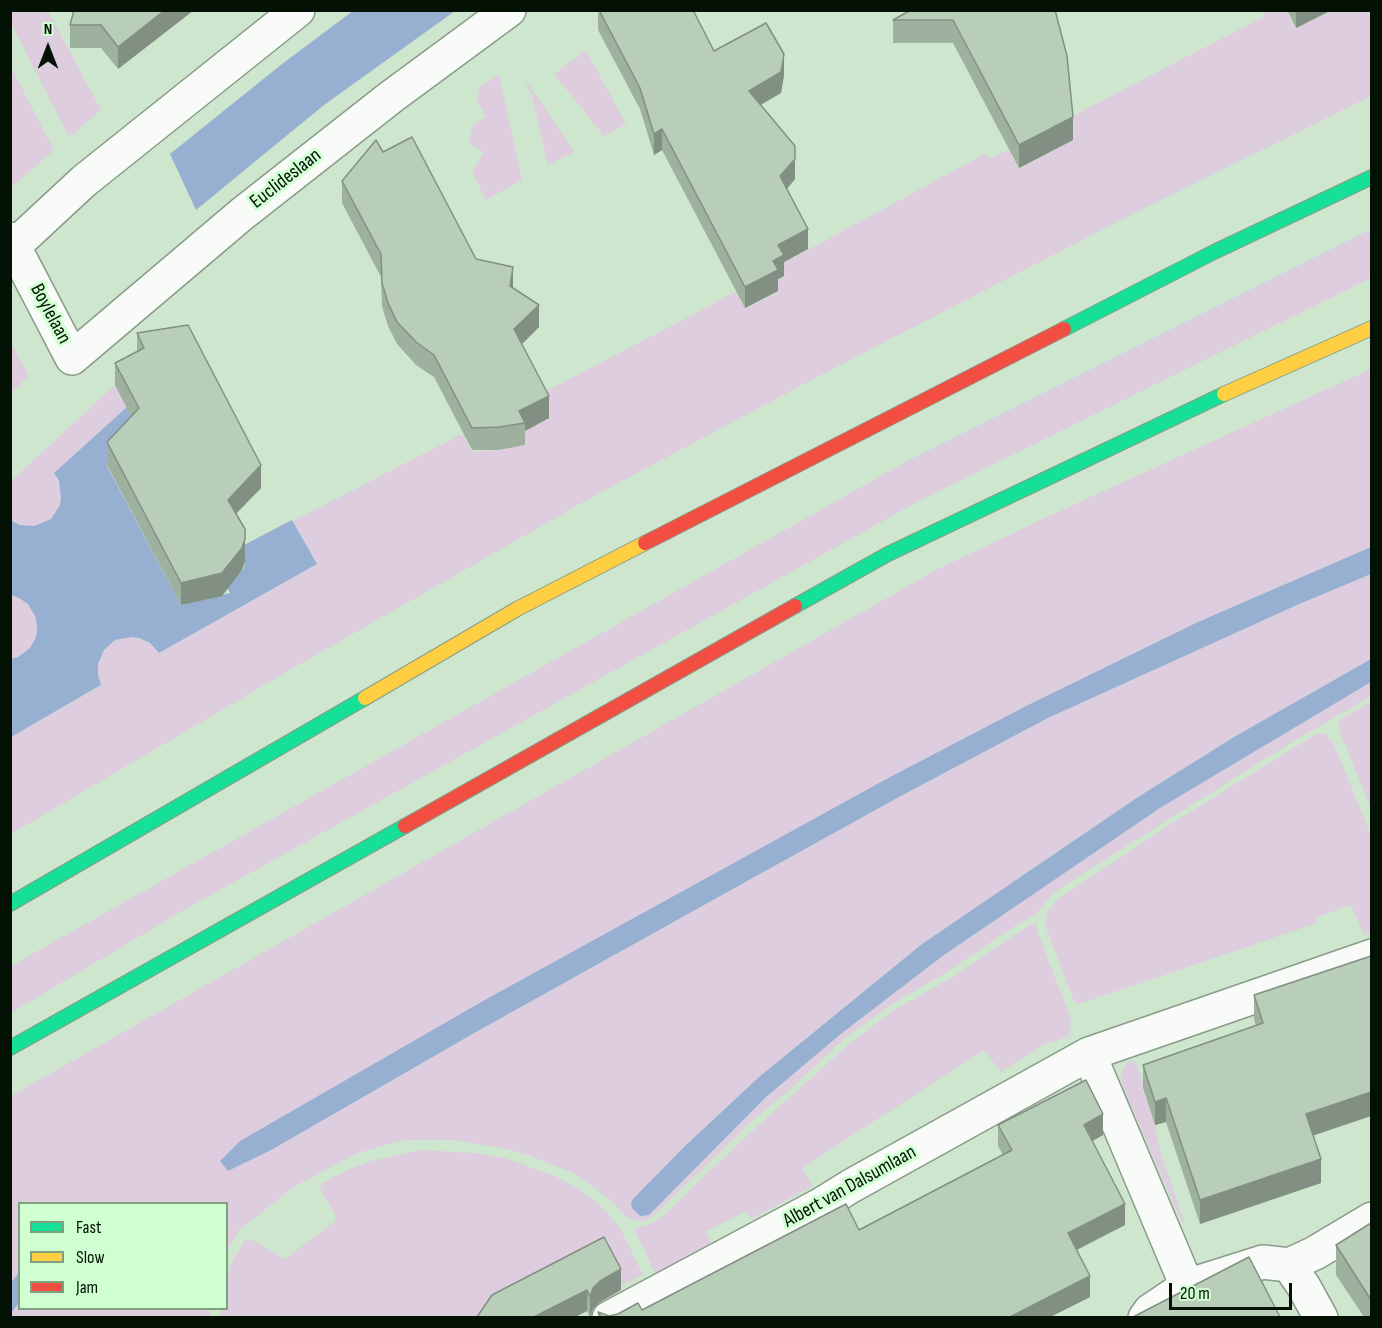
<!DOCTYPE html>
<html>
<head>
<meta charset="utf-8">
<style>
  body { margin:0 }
  #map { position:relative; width:1382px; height:1328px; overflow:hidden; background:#cee6ce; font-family:"Sofia Sans Condensed",sans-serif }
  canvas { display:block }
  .frame { position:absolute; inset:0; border:12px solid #031204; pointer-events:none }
  .legend { position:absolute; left:18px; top:1202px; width:210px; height:108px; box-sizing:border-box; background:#d0ffd1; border:2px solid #7ea07f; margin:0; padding:8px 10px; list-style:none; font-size:18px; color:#031204 }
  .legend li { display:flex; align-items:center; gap:12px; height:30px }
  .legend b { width:30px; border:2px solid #7ea07f }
  .north { position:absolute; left:18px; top:18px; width:60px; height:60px; -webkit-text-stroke:4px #d0ffd1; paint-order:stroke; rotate:0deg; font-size:16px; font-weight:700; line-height:24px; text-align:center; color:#031204 }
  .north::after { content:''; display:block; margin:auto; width:21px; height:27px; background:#031204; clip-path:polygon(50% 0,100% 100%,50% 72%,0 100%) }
  .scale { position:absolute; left:1169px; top:1283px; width:123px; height:27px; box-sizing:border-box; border:3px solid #031204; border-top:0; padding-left:8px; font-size:18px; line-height:21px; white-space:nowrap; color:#031204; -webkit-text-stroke:4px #d0ffd1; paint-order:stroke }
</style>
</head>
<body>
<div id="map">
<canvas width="1382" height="1328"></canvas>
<div class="frame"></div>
<ul class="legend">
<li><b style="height:8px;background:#16e098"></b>Fast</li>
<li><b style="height:8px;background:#ffcf43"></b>Slow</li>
<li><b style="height:8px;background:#f24e42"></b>Jam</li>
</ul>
<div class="north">N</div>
<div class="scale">20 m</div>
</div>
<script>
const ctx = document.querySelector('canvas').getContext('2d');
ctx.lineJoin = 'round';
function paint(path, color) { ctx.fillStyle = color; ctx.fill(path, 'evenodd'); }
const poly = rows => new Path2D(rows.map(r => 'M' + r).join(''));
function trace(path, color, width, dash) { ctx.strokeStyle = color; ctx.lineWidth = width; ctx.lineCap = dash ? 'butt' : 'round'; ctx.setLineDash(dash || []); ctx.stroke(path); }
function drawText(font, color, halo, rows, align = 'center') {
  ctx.font = font + ' "Sofia Sans Condensed",sans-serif'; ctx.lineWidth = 6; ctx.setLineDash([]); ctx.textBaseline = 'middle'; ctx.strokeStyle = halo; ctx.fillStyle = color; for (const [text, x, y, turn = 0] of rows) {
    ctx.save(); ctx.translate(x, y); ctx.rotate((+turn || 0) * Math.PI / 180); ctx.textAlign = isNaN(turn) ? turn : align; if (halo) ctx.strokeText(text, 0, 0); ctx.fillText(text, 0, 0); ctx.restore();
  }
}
paint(poly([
  [11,10,48,11,101,110,69,137,11,23],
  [1262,11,1286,11,1295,28,1333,11,1371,11,1371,96,1119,221,821,375,592,497,295,667,11,834,10,737,101,686,98,674,98,664,104,650,115,640,132,637,139,638,150,643,159,653,317,564,293,521,462,434,471,450,477,452,505,449,525,444,520,434,549,417,537,396,736,292,745,308,779,292,774,282,785,276,780,265,985,154,989,159,1009,150,1019,169,1052,151,1059,143,1068,143,1071,139,1071,117,1265,16],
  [586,50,626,124,604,136,554,74],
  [10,65,54,150,11,188,10,188],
  [499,74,522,180,486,200,472,172,484,153,469,143,473,124,487,117,477,102,479,88],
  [523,76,574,152,548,165,532,96],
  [1371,229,1371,278,917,502,182,911,11,1013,11,966,911,459],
  [10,341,29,376,11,393,10,393],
  [1371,369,1371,547,1198,622,1028,705,890,777,714,877,228,1171,273,1149,476,1032,740,885,899,797,1048,718,1297,605,1371,574,1371,659,1234,737,1138,797,922,944,759,1077,685,1146,649,1215,766,1097,842,1033,944,955,1160,808,1371,682,1371,696,1289,744,1071,881,1052,894,1036,915,1021,922,942,975,892,1004,846,1037,786,1093,754,1119,663,1207,646,1221,637,1221,625,1216,609,1199,584,1180,571,1172,531,1156,508,1149,452,1140,404,1140,358,1153,295,1186,238,1231,227,1251,226,1204,20,1204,19,1273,11,1282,11,1096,938,569,1049,516],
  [115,385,127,407,54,473,62,490,61,505,57,511,51,519,34,526,20,525,11,520,10,482],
  [11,595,19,598,28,604,36,618,37,628,36,637,30,648,18,657,11,659],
  [1371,702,1371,809,1339,729,1339,723,1342,718],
  [1318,733,1326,735,1333,742,1371,835,1371,932,1364,935,1351,905,1315,918,1317,923,1079,1004,1074,1001,1046,928,1045,920,1048,911,1058,899,1174,822],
  [1036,923,1038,933,1070,1016,1071,1023,1069,1036,1043,1045,1002,1071,1000,1071,984,1050,802,1168,813,1186,751,1219,747,1211,705,1232,712,1245,656,1275,635,1231,636,1227,648,1225,662,1217,739,1143,849,1044,891,1012,953,977,1023,929],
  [1129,1060,1136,1062,1144,1087,1142,1088,1155,1125,1160,1151,1185,1223,1182,1223,1122,1085,1121,1072],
  [419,1150,475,1153,505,1158,555,1176,577,1188,602,1207,620,1228,643,1275,619,1287,490,1317,221,1318,221,1309,226,1308,227,1277,233,1260,245,1240,252,1240,285,1259,335,1221,335,1214,320,1189,321,1184,348,1170,371,1161],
  [19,1303,20,1308,210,1309,210,1318,11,1318,10,1313]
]), '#ddcdde');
paint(poly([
  [353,11,455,11,324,105,196,210,170,154,282,64],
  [127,407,146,444,133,436,107,466,181,605,230,593,225,583,238,575,244,568,245,555,242,546,292,520,317,564,159,653,150,643,139,638,132,637,115,640,104,650,98,664,98,675,101,685,11,737,11,659,18,657,30,648,36,637,37,628,36,618,28,604,19,598,11,595,10,520,20,525,34,526,51,519,60,505,61,498,59,481,54,473],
  [1371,547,1371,574,1297,605,1048,718,899,797,740,885,476,1032,273,1149,228,1171,220,1161,240,1141,483,1001,890,777,1028,705,1198,622],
  [1371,659,1371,682,1160,808,944,955,842,1033,766,1097,649,1215,640,1216,632,1208,631,1203,633,1199,685,1146,759,1077,922,944,1138,797,1234,737],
  [19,1273,19,1303,11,1313,11,1282]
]), '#97b0d2');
const street = poly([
  [10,239,72,358,242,214,391,97,509,10],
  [14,246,84,181,298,10],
  [1089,1054,1187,1286],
  [1289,1265,1304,1287,1321,1318],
  [609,1318,822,1204,851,1186,1089,1054,1372,956],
  [1145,1318,1150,1311,1187,1286,1263,1262,1289,1265,1315,1253,1372,1219]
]);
const fast = poly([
  [1064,329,1214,252,1372,177],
  [795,606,888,554,1224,394],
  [10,904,365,698],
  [10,1048,405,826]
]);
const slow = poly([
  [1224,394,1372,328],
  [365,698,517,609,645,543]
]);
const jam = poly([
  [645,543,1064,329],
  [405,826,795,606]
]);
trace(street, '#889b89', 36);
trace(fast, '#889b89', 16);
trace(slow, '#889b89', 16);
trace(jam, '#889b89', 16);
trace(street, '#f8fbf8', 33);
trace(fast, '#16e098', 14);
trace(slow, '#ffcf43', 14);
trace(jam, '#f24e42', 14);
paint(poly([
  [72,10,194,10,118,69,101,48,70,48,70,25,74,13],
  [598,10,693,10,714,51,784,75,781,93,761,105,795,179,787,189,808,249,784,262,784,276,778,279,778,291,745,308,662,150,654,155,640,109,598,30],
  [1055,10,1073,140,1019,168,953,43,893,43,893,20],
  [1287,10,1332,10,1296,28],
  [383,152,476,259,513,288,539,327,522,344,549,418,525,431,525,445,499,450,472,450,434,377,416,365,397,344,388,326,382,306,381,277,342,203,342,181],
  [137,333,261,488,236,514,245,561,242,570,222,596,181,605,107,465,107,442,131,416,115,385,115,363,137,351],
  [1371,956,1371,1116,1313,1135,1321,1183,1200,1224,1166,1122,1155,1125,1143,1088,1143,1065,1256,1026,1254,1019,1254,995],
  [998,1125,1103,1135,1092,1141,1125,1225,1077,1250,1090,1297,1050,1317,598,1317,598,1312,609,1316,642,1310,859,1230,1003,1155,998,1146],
  [1371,1223,1371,1317,1364,1317,1336,1275,1336,1245],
  [604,1237,621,1290,600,1302,593,1309,590,1317,587,1311,575,1317]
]), '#9eb19f');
paint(poly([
  [165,10,194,10,118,69,118,47],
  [1296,10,1332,10,1296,28],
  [784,54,784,75,781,93,749,111,749,91],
  [1073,117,1073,140,1019,168,1019,145],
  [662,129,662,150,654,155,654,134],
  [795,159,795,179,780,197,780,176],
  [808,229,808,249,784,262,784,276,778,279,778,291,745,308,745,287,773,261,778,245],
  [513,267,513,290,510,286],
  [539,305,539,327,514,352,514,329],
  [549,396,549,418,525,431,525,423,519,411],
  [261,465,261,488,228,522,228,500],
  [245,539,245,561,242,570,222,596,181,605,181,583],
  [1371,1092,1371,1116,1306,1138,1306,1114],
  [1166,1098,1166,1122,1155,1125,1155,1102],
  [1103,1114,1103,1135,1084,1146,1084,1125],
  [1321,1159,1321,1183,1200,1224,1200,1200],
  [1125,1204,1125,1225,1068,1254,1068,1233],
  [621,1269,621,1290,600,1302,593,1309,590,1317,590,1297,593,1288,600,1281],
  [1090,1276,1090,1297,1050,1317,1010,1317],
  [587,1290,587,1311,575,1317,534,1317]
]), '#819082');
const building = poly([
  [74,10,165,10,118,47,101,25,70,25,74,10],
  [599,10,693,10,714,51,766,23,784,54,781,72,749,91,795,146,795,159,780,176,808,229,778,245,784,255,773,261,778,270,745,287,662,129,654,134,640,88,599,10],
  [911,10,1055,10,1067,56,1073,117,1019,145,953,20,893,20,911,10],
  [412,137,476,259,513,267,510,286,539,305,514,329,549,396,519,411,525,423,499,427,472,428,434,355,416,342,397,322,388,303,382,283,381,254,342,181,376,140,383,152,412,137],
  [188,325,261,465,228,500,245,529,245,539,242,548,222,573,181,583,107,442,139,408,115,363,144,348,137,333,188,325],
  [1371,956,1371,1092,1306,1114,1321,1159,1200,1200,1166,1098,1155,1102,1143,1065,1263,1023,1254,995,1371,956],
  [1086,1080,1103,1114,1084,1125,1125,1204,1068,1233,1090,1276,1010,1317,601,1317,598,1312,609,1316,618,1314,638,1303,642,1310,846,1204,859,1230,1012,1150,998,1125,1086,1080],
  [1371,1223,1371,1300,1336,1245,1371,1223],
  [604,1237,621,1269,600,1281,593,1288,590,1297,587,1290,534,1317,477,1317,492,1295,604,1237],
  [1249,1257,1280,1317,1133,1317,1249,1257]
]);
paint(building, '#b8ceb9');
trace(building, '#819082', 1.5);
drawText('20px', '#031204', '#d0ffd1', [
  ["Euclideslaan",286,179,-38],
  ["Boylelaan",50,314,62],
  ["Albert van Dalsumlaan",850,1187,-29]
]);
</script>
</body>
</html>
